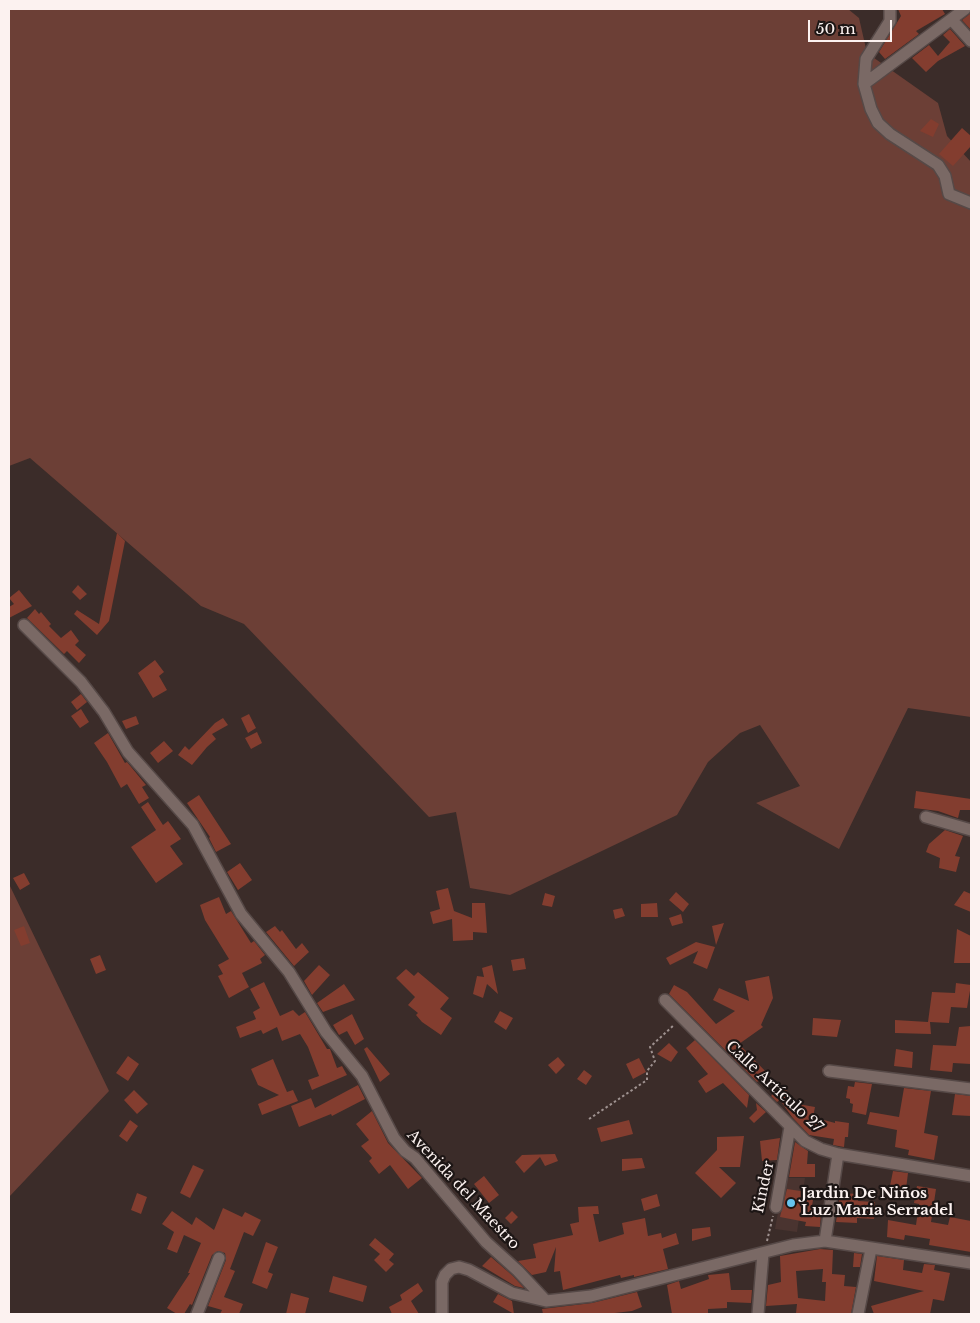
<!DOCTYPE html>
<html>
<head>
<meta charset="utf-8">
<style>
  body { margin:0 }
  #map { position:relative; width:980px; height:1323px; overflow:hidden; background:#3b2c29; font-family:"Libre Baskerville",serif }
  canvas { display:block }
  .frame { position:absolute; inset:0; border:10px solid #fcf2f0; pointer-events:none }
  .scale { position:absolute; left:808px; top:20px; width:84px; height:22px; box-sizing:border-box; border:2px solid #fcf2f0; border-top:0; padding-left:6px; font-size:15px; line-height:18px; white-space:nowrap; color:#fcf2f0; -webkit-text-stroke:4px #1d1615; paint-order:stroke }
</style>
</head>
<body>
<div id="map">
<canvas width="980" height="1323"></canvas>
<div class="frame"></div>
<div class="scale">50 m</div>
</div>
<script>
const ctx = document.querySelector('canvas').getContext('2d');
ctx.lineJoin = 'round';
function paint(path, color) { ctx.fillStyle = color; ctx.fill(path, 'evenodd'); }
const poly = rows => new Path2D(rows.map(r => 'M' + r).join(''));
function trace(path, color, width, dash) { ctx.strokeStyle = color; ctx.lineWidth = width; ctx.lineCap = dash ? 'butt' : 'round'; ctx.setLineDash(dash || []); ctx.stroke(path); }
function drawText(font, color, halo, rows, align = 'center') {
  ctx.font = font + ' "Libre Baskerville",serif'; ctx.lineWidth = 4.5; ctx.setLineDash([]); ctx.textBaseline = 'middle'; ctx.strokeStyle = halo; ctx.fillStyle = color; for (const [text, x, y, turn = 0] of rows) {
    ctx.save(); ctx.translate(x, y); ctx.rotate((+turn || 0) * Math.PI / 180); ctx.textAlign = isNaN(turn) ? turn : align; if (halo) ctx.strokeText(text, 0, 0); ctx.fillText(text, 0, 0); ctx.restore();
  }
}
paint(poly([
  [784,1178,805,1178,797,1232,775,1229]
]), '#4a3430');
paint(poly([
  [9,9,848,9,859,18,867,53,938,103,947,136,971,162,971,717,908,708,839,849,756,803,800,786,760,725,740,733,708,762,677,815,510,895,470,888,456,812,429,817,244,624,201,606,30,458,9,466],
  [9,884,109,1091,9,1197]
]), '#6c3f36');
paint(poly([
  [898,9,942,9,945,14,916,31,919,34,885,59,879,52,901,16],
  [971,13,971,30,962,20],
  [950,29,965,46,938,61,926,72,912,58,929,45,938,56,950,42,943,35],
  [931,119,939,124,933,137,920,131],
  [962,128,971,136,971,146,953,166,939,154],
  [117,533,125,541,109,621,97,635,74,614,77,610,99,624],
  [78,585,87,594,80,600,72,592],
  [19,590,32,606,9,618,9,607,14,604,9,598],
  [35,609,39,614,41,612,51,624,49,626,61,638,71,630,79,641,75,645,86,655,79,663,67,651,64,654,27,618],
  [155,660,164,672,159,676,167,690,153,698,138,673],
  [81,694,87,702,77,710,71,702],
  [81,709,89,722,80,728,71,716],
  [249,714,256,728,248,733,241,718],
  [136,716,139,724,126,729,122,721],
  [223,718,228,725,212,734,216,739,207,747,192,765,178,755,185,746,189,750,215,723],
  [257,732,262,743,251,749,245,738],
  [108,733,125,763,127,762,146,785,142,787,149,798,139,804,127,784,121,788,107,762,94,743],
  [164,741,173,751,158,763,150,753],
  [916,791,971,799,971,810,960,810,958,818,938,811,914,808],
  [199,795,231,844,216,852,209,838,210,837,187,803],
  [148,802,163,825,168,821,181,839,170,846,183,864,156,883,131,847,156,830,141,807],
  [945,830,963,836,955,856,960,857,956,872,939,868,940,858,926,852,929,844],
  [240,863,252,880,238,890,227,872],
  [24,873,30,884,20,890,13,878],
  [448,888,454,911,472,918,472,903,485,903,487,933,473,932,473,940,453,941,452,919,433,924,430,912,440,909,436,891],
  [964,891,971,894,971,912,954,905],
  [676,892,689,904,683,912,669,900],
  [545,893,555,896,552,907,542,905],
  [219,897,226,914,231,911,251,943,254,941,265,955,260,959,262,963,242,973,249,987,229,998,218,976,223,974,218,965,229,959,205,920,200,905],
  [657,903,658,917,641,917,641,904],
  [622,908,625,916,615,919,613,910],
  [681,914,683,923,672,926,669,918],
  [724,923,716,945,712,926],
  [24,926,30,943,21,946,14,930],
  [275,926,280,932,282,930,296,949,302,943,309,952,294,966,266,932],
  [957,929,971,936,971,963,954,963],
  [696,942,715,947,707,969,693,963,698,951,670,965,666,958],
  [100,955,106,970,96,974,90,959],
  [524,958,526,969,513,971,511,960],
  [319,965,330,975,312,995,304,981],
  [492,965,498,994,487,984,483,998,473,994,477,976,484,977,482,968],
  [406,969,414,976,418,972,449,998,440,1009,452,1018,441,1035,422,1022,416,1015,418,1013,408,1005,415,997,396,978],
  [769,976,773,998,761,1025,763,1027,739,1044,768,1074,757,1082,669,994,674,985,687,992,716,1024,735,1011,713,1000,719,988,749,1001,745,981],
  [264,982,280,1016,293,1010,299,1016,305,1012,327,1049,330,1049,337,1068,342,1066,347,1075,312,1090,308,1080,319,1076,308,1047,300,1034,282,1041,277,1027,263,1034,261,1030,240,1038,236,1027,256,1019,253,1012,260,1008,250,989],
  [956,983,971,985,967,1008,951,1007,949,1023,930,1022,931,1034,895,1033,895,1020,928,1022,932,992,955,993],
  [344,984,355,1000,323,1012,317,1003],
  [500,1011,513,1018,506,1030,494,1022],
  [352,1014,364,1039,355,1045,347,1031,339,1035,333,1025],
  [813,1018,841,1020,837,1037,812,1035],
  [971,1026,971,1064,953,1063,952,1072,930,1070,933,1045,956,1046,959,1027],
  [695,1040,749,1095,747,1108,723,1083,706,1093,698,1081,708,1074,686,1048],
  [669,1043,678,1052,671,1062,657,1054],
  [367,1047,390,1074,380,1082,364,1049],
  [896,1049,913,1052,912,1068,894,1066],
  [128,1056,139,1064,128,1081,116,1073],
  [558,1057,565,1065,556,1074,548,1065],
  [639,1058,646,1072,633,1079,626,1064],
  [273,1059,287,1092,293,1090,298,1101,262,1115,258,1104,279,1095,258,1085,251,1069],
  [584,1070,592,1076,586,1085,577,1079],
  [855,1082,872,1084,866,1115,852,1112,853,1104,850,1103,850,1099,846,1098,848,1086,854,1087],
  [358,1085,365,1099,332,1116,331,1114,299,1127,291,1106,311,1098,315,1108],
  [782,1085,798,1104,815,1107,813,1117,835,1123,835,1121,849,1123,848,1137,845,1137,844,1147,833,1145,834,1139,809,1135,792,1117,780,1100,777,1102,771,1096],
  [904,1088,931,1091,924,1133,938,1136,934,1160,908,1155,909,1150,895,1147,897,1130,867,1124,870,1112,899,1117],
  [134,1090,148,1104,137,1114,124,1100],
  [955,1094,971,1096,971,1116,952,1115],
  [756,1103,766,1112,754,1123,749,1118,757,1110],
  [372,1111,388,1143,422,1178,408,1189,390,1165,379,1174,369,1161,372,1158,361,1146,369,1140,356,1124],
  [130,1120,138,1126,127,1142,119,1136],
  [629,1120,633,1134,601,1142,597,1128],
  [744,1136,740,1167,719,1167,736,1183,721,1198,695,1173,717,1150,717,1137],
  [780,1138,777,1160,762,1161,760,1141],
  [795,1142,808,1151,807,1164,815,1164,815,1177,789,1177],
  [555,1154,558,1161,545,1166,540,1157,524,1173,515,1162,522,1155],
  [642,1158,645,1168,622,1171,622,1159],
  [193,1165,204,1170,190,1198,180,1193],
  [893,1171,908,1173,906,1189,890,1186],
  [484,1176,499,1195,489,1203,474,1184],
  [917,1186,936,1189,931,1222,948,1225,950,1217,971,1221,971,1252,929,1245,930,1239,905,1235,904,1240,887,1237,888,1220,916,1225,919,1204,914,1203],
  [787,1189,814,1193,811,1213,821,1214,820,1227,805,1226,806,1222,780,1217],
  [137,1193,147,1197,141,1214,131,1210],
  [840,1193,859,1194,858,1201,875,1202,874,1219,857,1218,857,1223,836,1222],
  [657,1194,660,1206,644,1211,641,1199],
  [598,1206,599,1214,593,1214,599,1242,624,1234,622,1223,645,1218,648,1236,661,1233,662,1238,676,1233,679,1244,663,1249,668,1269,634,1277,634,1275,621,1278,620,1275,563,1290,560,1271,554,1272,556,1247,546,1272,532,1275,518,1261,536,1258,533,1244,538,1243,536,1243,573,1235,570,1224,579,1222,578,1207],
  [223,1208,242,1217,245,1212,261,1220,253,1236,244,1232,230,1269,235,1271,224,1297,243,1304,239,1314,220,1314,222,1310,208,1306,226,1260,225,1253,218,1251,212,1255,192,1305,190,1304,184,1314,177,1314,167,1308,190,1273,188,1273,201,1243,184,1235,177,1253,167,1249,174,1232,162,1224,172,1211,192,1225,196,1217,214,1230],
  [512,1211,518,1217,511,1224,505,1218],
  [710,1227,711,1236,692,1241,692,1229],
  [375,1238,394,1254,389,1260,394,1264,386,1272,374,1260,380,1254,369,1245],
  [266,1242,278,1247,268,1272,273,1274,267,1289,252,1283],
  [820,1249,833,1250,832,1274,845,1275,844,1286,856,1287,851,1314,796,1313,797,1304,766,1306,768,1285,781,1282,780,1256],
  [823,1269,822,1282,826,1282,825,1301,798,1298,796,1271],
  [854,1253,862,1254,860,1267,853,1267],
  [877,1256,904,1260,903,1270,922,1273,924,1264,935,1265,934,1270,950,1273,944,1301,933,1299,930,1314,874,1314,871,1306,924,1291,874,1281],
  [491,1257,513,1276,524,1288,515,1286,482,1266],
  [729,1273,731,1290,752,1290,751,1303,727,1302,727,1308,708,1309,708,1314,672,1314,667,1285,679,1281,681,1289,709,1279,708,1275],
  [333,1276,367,1286,363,1302,329,1292],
  [418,1283,423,1291,411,1301,419,1314,392,1314,389,1307,402,1300,400,1295],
  [637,1292,642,1307,632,1311,606,1314,543,1314,542,1309,592,1303],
  [291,1293,309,1298,305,1314,286,1314],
  [498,1294,512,1301,514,1314,493,1302]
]), '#833d2f');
const street = poly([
  [890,9,890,21,866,59,864,84,871,109,878,123,890,134,938,165,945,176,949,194,971,203],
  [952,20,971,41],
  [864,84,965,9],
  [24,625,81,682,104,712,128,752,193,825,241,914,289,972,326,1032,362,1076,394,1138,405,1151,415,1158,486,1242,518,1271,546,1301],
  [926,817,971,830],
  [665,1000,805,1141,821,1149,838,1154,971,1176],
  [829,1071,971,1089],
  [776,1207,790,1127],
  [825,1241,838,1154],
  [197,1314,219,1258],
  [442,1314,442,1282,445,1275,451,1269,459,1267,469,1270,512,1293,546,1301,591,1296,793,1245,825,1241,971,1263],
  [758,1314,763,1253],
  [858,1314,871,1249]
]);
trace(street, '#564947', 14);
trace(poly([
  [589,1119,647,1080,647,1071,655,1061,650,1047,674,1025],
  [767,1241,773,1216]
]), '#9f9290', 2, [2.5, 2.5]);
trace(street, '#7a6965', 11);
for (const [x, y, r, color] of [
  [791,1203,5,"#66c4ef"]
]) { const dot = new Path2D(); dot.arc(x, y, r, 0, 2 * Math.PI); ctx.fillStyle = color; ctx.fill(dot); trace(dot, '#1d1615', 2); }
drawText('15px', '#fcf2f0', '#1d1615', [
  ["Calle Artículo 27",774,1087,43],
  ["Kinder",764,1187,-78],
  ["Avenida del Maestro",463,1190,47]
]);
drawText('bold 15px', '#fcf2f0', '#1d1615', [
  ["Jardin De Niños",801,1194],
  ["Luz Maria Serradel",801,1211]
], 'left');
</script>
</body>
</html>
